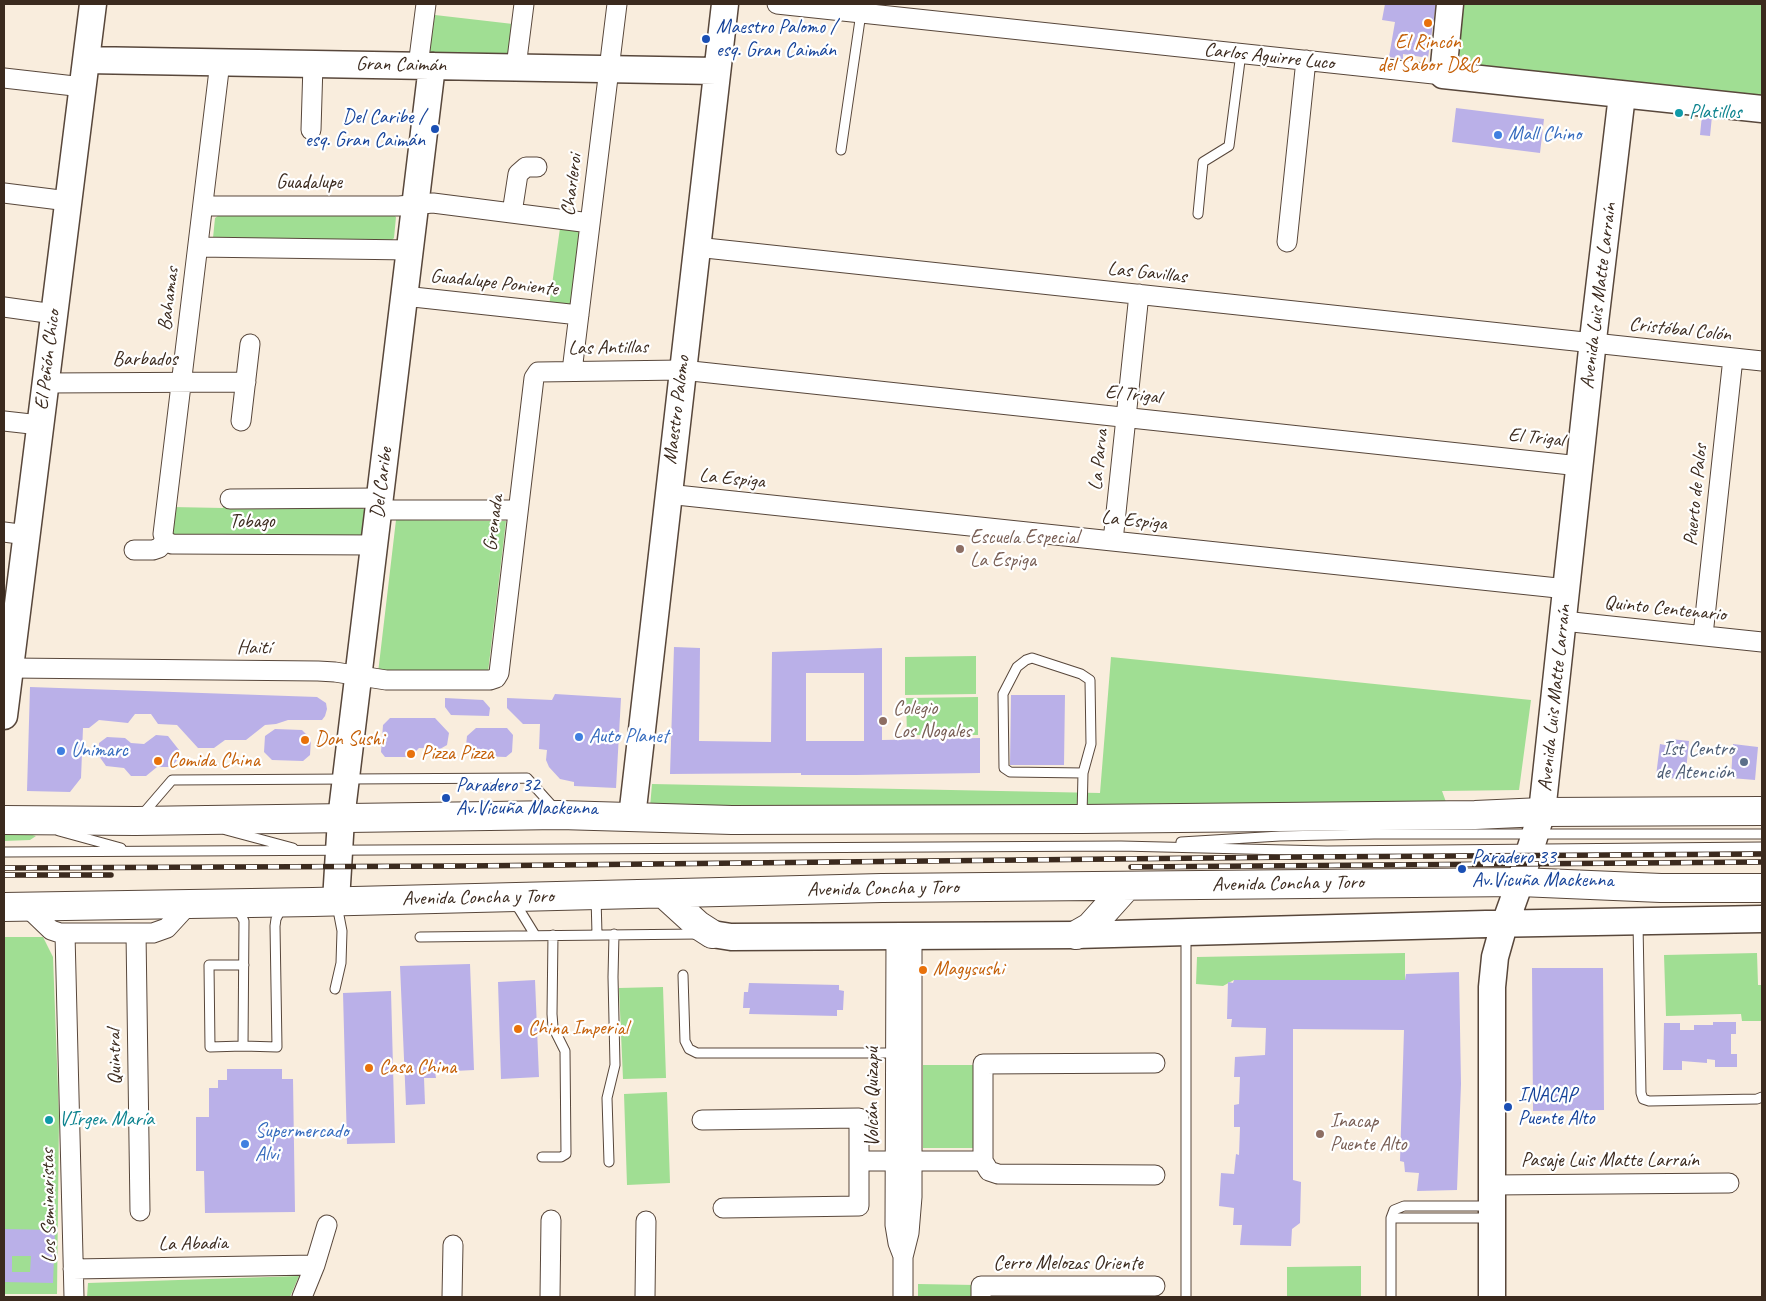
<!DOCTYPE html>
<html>
<head>
<meta charset="utf-8">
<style>
  body { margin:0 }
  #map { position:relative; width:1766px; height:1301px; overflow:hidden; background:#f9eddd; font-family:Caveat,sans-serif }
  canvas { display:block }
  .frame { position:absolute; inset:0; border:5px solid #3b2a1e; pointer-events:none }
</style>
</head>
<body>
<div id="map">
<canvas width="1766" height="1301"></canvas>
<div class="frame"></div>
</div>
<script>
const ctx = document.querySelector('canvas').getContext('2d');
ctx.lineJoin = 'round';
function paint(path, color) { ctx.fillStyle = color; ctx.fill(path, 'evenodd'); }
const poly = rows => new Path2D(rows.map(r => 'M' + r).join(''));
function trace(path, color, width, dash) { ctx.strokeStyle = color; ctx.lineWidth = width; ctx.lineCap = dash ? 'butt' : 'round'; ctx.setLineDash(dash || []); ctx.stroke(path); }
function drawText(font, color, halo, rows, align = 'center') {
  ctx.font = font + ' Caveat,sans-serif'; ctx.lineWidth = 4.5; ctx.setLineDash([]); ctx.textBaseline = 'middle'; ctx.strokeStyle = halo; ctx.fillStyle = color; for (const [text, x, y, turn = 0] of rows) {
    ctx.save(); ctx.translate(x, y); ctx.rotate((+turn || 0) * Math.PI / 180); ctx.textAlign = isNaN(turn) ? turn : align; if (halo) ctx.strokeText(text, 0, 0); ctx.fillText(text, 0, 0); ctx.restore();
  }
}
paint(poly([
  [1460,4,1762,4,1762,100,1480,70,1463,61,1455,46],
  [435,15,513,24,508,58,429,56],
  [391,212,396,217,394,238,391,241,213,238,215,218,222,213],
  [560,228,585,230,575,305,549,306],
  [224,504,360,506,366,511,363,535,355,539,177,537,171,532,172,507,223,508],
  [396,520,506,521,488,672,378,673],
  [976,656,976,694,905,695,905,657],
  [1111,657,1531,700,1519,790,1442,791,1446,802,650,807,652,784,1100,793],
  [978,697,978,735,907,735,906,698],
  [4,834,29,834,36,836,30,840,4,841],
  [4,937,43,937,53,957,59,1117,57,1294,4,1294],
  [1405,953,1405,980,1234,980,1223,986,1196,984,1197,957],
  [1757,953,1758,985,1762,985,1762,1021,1742,1021,1741,1014,1666,1016,1664,955],
  [663,987,666,1078,623,1079,619,988],
  [923,1065,975,1065,974,1148,923,1148],
  [667,1092,670,1183,627,1185,624,1094],
  [1361,1266,1361,1297,1287,1297,1287,1267],
  [299,1276,290,1297,87,1297,88,1283],
  [918,1284,975,1285,974,1297,918,1297]
]), '#a0de93');
paint(poly([
  [1385,4,1436,4,1428,58,1403,54,1403,59,1389,57,1395,22,1382,20],
  [1456,108,1544,119,1540,153,1452,142],
  [1702,115,1712,116,1710,136,1700,135],
  [674,647,700,648,699,741,771,742,772,652,882,648,882,740,980,738,980,773,856,775,801,775,801,773,670,774],
  [806,673,864,673,864,741,806,741],
  [30,687,317,697,326,703,327,709,325,716,322,720,288,720,276,724,265,725,246,740,225,740,214,748,198,748,177,725,158,724,151,714,135,714,128,723,99,720,89,728,83,728,81,778,70,792,27,791],
  [555,694,621,698,616,788,574,786,574,782,560,779,549,767,546,760,547,750,539,749,540,724,523,724,507,708,507,698,552,700],
  [1011,695,1065,695,1064,765,1010,765],
  [445,698,483,700,490,708,489,716,451,715,445,707],
  [390,718,435,718,449,733,447,745,440,749,419,748,410,757,385,757,381,752,383,725],
  [476,728,507,728,513,735,512,752,506,757,478,756,466,746,467,736],
  [275,729,302,730,311,739,310,755,303,761,272,760,264,752,265,736],
  [156,735,168,736,179,750,180,757,171,767,157,767,146,776,131,776,124,768,106,766,99,756,99,743,107,737,125,738,131,743,144,744],
  [1671,739,1689,741,1685,780,1656,776,1660,744,1670,746],
  [1733,744,1758,747,1755,780,1731,778],
  [470,964,474,1070,435,1072,436,1078,424,1078,425,1104,406,1105,400,966],
  [1532,968,1603,968,1604,1110,1533,1111],
  [1459,972,1461,1084,1457,1190,1417,1191,1419,1173,1405,1172,1404,1162,1400,1161,1404,1030,1293,1029,1293,1180,1301,1182,1300,1223,1292,1229,1291,1246,1240,1245,1242,1225,1233,1225,1234,1208,1219,1206,1221,1173,1234,1174,1236,1154,1239,1155,1240,1127,1234,1127,1234,1105,1239,1104,1240,1077,1234,1077,1235,1057,1265,1055,1266,1028,1231,1027,1232,1019,1227,1019,1228,982,1233,983,1234,980,1405,980,1406,974],
  [535,980,539,1077,501,1079,498,982],
  [749,983,839,985,839,990,844,991,843,1010,837,1010,837,1016,749,1014,750,1008,743,1008,744,992,748,992],
  [391,991,395,1143,347,1144,343,993],
  [1713,1022,1736,1022,1736,1034,1731,1034,1731,1054,1737,1054,1737,1067,1715,1067,1715,1060,1707,1059,1707,1063,1682,1061,1682,1070,1663,1070,1664,1023,1680,1023,1680,1030,1694,1030,1694,1025,1713,1025],
  [227,1069,282,1069,282,1079,293,1079,295,1212,205,1213,204,1171,196,1171,196,1117,209,1117,209,1088,218,1088,218,1080,227,1080],
  [4,1229,55,1230,53,1283,4,1282],
  [12,1256,31,1256,30,1272,12,1272]
]), '#bab0e8');
const lane = poly([
  [841,150,861,13],
  [1198,214,1203,162,1229,146,1241,53],
  [141,816,172,780,527,778,555,809],
  [1082,816,1083,773,1091,744,1090,680,1081,674,1032,658,1026,660,1017,667,1003,694,1004,768,1010,772,1083,773],
  [226,830,293,848],
  [59,831,121,848],
  [1181,842,1280,836,1374,834,1762,834],
  [4,852,1121,846,1327,851,1762,847],
  [596,897,597,934],
  [512,902,519,909,535,935],
  [237,907,244,921,243,1046,277,1047,275,926,276,919,282,907],
  [1638,923,1641,1093,1643,1099,1649,1101,1757,1099,1762,1097],
  [420,937,699,934],
  [683,975,685,1041,689,1049,697,1053,895,1053],
  [335,989,341,963,342,931,337,905],
  [243,1046,210,1047,209,965,244,965],
  [542,1157,561,1157,566,1154,565,1051,553,1027,552,1014,553,935],
  [609,1162,607,1098,615,1065,613,977,614,934],
  [1391,1218,1491,1218],
  [1186,1297,1186,933],
  [1391,1297,1391,1218,1394,1210,1404,1206,1490,1206]
]);
const street = poly([
  [777,4,1443,75],
  [418,66,426,4],
  [516,67,524,4],
  [4,78,83,87],
  [311,130,313,64],
  [4,193,68,201],
  [203,206,399,206,433,203,590,223],
  [512,213,518,174,526,167,537,167],
  [1287,242,1306,60],
  [198,247,410,250],
  [696,247,1762,361],
  [404,296,579,315],
  [4,307,54,314],
  [572,371,617,4],
  [46,383,246,382],
  [4,421,40,425],
  [241,421,250,344],
  [667,494,1567,589],
  [230,499,380,498],
  [378,510,518,510],
  [4,532,27,535],
  [165,541,163,534,220,62],
  [165,541,172,544,374,545],
  [1113,541,1139,294],
  [134,550,153,550,159,548,165,541],
  [1563,621,1762,642],
  [1703,635,1733,358],
  [10,668,318,671,335,672,386,680,490,680,496,678,499,673,534,378,538,372,682,370,1580,466],
  [26,906,51,930,60,933,153,933,167,928,189,904],
  [136,933,140,1211],
  [65,934,74,1297],
  [896,936,895,1225,898,1243,903,1256],
  [702,1120,859,1118,859,1206,723,1208],
  [859,1161,983,1161],
  [1155,1175,998,1174,989,1171,983,1161,983,1064,1155,1063],
  [1492,1185,1729,1183],
  [73,1269,315,1265],
  [302,1297,315,1265,327,1225],
  [452,1297,453,1245],
  [550,1297,551,1220],
  [645,1297,646,1221],
  [903,1297,903,1257,909,1233,912,1197,912,935],
  [981,1297,981,1286,1155,1286]
]);
const secondary = poly([
  [1450,4,1443,75,1762,109],
  [86,60,716,71],
  [4,716,93,4],
  [632,817,725,4],
  [336,901,341,819,432,66],
  [712,934,731,937,1076,935,1486,924,1762,919],
  [1492,1297,1492,987,1495,957,1502,932,1520,882,1542,812,1594,331,1622,95]
]);
const primary = poly([
  [4,820,136,821,560,815,732,820,1082,819,1475,815,1542,812,1762,811],
  [664,894,698,925,712,934],
  [4,907,313,902,882,888,1520,882,1661,888,1762,888],
  [1076,935,1090,927,1127,886]
]);
trace(lane, '#58473b', 11);
trace(street, '#58473b', 21);
trace(secondary, '#58473b', 29);
trace(primary, '#58473b', 30);
trace(lane, '#fff', 9);
trace(street, '#fff', 19);
trace(secondary, '#fff', 26);
trace(primary, '#fff', 28);
const rail = poly([
  [1131,867,1762,862],
  [4,868,465,866,1299,857,1762,854],
  [4,875,111,875]
]);
trace(rail, '#3b2a1e', 5.5);
trace(rail, '#fff', 4, [11]);
for (const [x, y, r, color] of [
  [1428,23,5,"#e8710a"],
  [706,39,5,"#1a4fb4"],
  [1679,113,5,"#0f9aa8"],
  [435,129,5,"#1a4fb4"],
  [1498,135,5,"#3f7fe0"],
  [960,549,5,"#8d6e63"],
  [883,721,5,"#8d6e63"],
  [579,737,5,"#3f7fe0"],
  [305,740,5,"#e8710a"],
  [61,751,5,"#3f7fe0"],
  [411,754,5,"#e8710a"],
  [158,761,5,"#e8710a"],
  [1744,762,5,"#5c6f8a"],
  [446,798,5,"#1a4fb4"],
  [1462,869,5,"#1a4fb4"],
  [923,970,5,"#e8710a"],
  [518,1029,5,"#e8710a"],
  [369,1068,5,"#e8710a"],
  [1508,1107,5,"#1a4fb4"],
  [49,1120,5,"#0f9aa8"],
  [1320,1134,5,"#8d6e63"],
  [245,1144,5,"#3f7fe0"]
]) { const dot = new Path2D(); dot.arc(x, y, r, 0, 2 * Math.PI); ctx.fillStyle = color; ctx.fill(dot); trace(dot, '#fff', 2); }
drawText('20px', '#164399', '#fff', [
  ["Maestro Palomo /",716,28],
  ["esq. Gran Caimán",716,51],
  ["Del Caribe /",425,118,"right"],
  ["esq. Gran Caimán",425,141,"right"],
  ["Paradero 32",456,786],
  ["Av.Vicuña Mackenna",456,809],
  ["Paradero 33",1472,858],
  ["Av.Vicuña Mackenna",1472,881],
  ["INACAP",1518,1096],
  ["Puente Alto",1518,1119]
], 'left');
drawText('20px', '#c56008', '#fff', [
  ["El Rincón",1428,43,"center"],
  ["del Sabor D&C",1428,66,"center"],
  ["Don Sushi",315,740],
  ["Pizza Pizza",421,754],
  ["Comida China",168,761],
  ["Magysushi",933,970],
  ["China Imperial",528,1029],
  ["Casa China",379,1068]
], 'left');
drawText('20px', '#3b2a1e', '#fff', [
  ["Carlos Aguirre Luco",1269,57,6],
  ["Gran Caimán",401,65,1],
  ["Guadalupe",309,183],
  ["Charleroi",572,185,-83],
  ["Las Gavillas",1147,273,6],
  ["Guadalupe Poniente",494,283,6],
  ["Avenida Luis Matte Larraín",1599,296,-83],
  ["Bahamas",169,299,-83],
  ["Cristóbal Colón",1680,330,6],
  ["Las Antillas",608,348,-1],
  ["El Peñón Chico",48,360,-83],
  ["Barbados",145,360],
  ["El Trigal",1133,395,6],
  ["Maestro Palomo",677,410,-83],
  ["El Trigal",1536,438,6],
  ["La Parva",1099,460,-84],
  ["La Espiga",732,479,6],
  ["Del Caribe",382,483,-83],
  ["Puerto de Palos",1696,495,-84],
  ["La Espiga",1134,521,6],
  ["Tobago",252,522],
  ["Grenada",494,523,-83],
  ["Quinto Centenario",1665,609,6],
  ["Haití",254,648,1],
  ["Avenida Luis Matte Larraín",1555,698,-84],
  ["Avenida Concha y Toro",1288,884,-1],
  ["Avenida Concha y Toro",883,889,-1],
  ["Avenida Concha y Toro",478,898,-1],
  ["Quintral",115,1057,-91],
  ["Volcán Quizapú",873,1097,-90],
  ["Pasaje Luis Matte Larraín",1610,1161],
  ["Los Seminaristas",49,1206,-91],
  ["La Abadia",193,1244,-1],
  ["Cerro Melozas Oriente",1068,1264]
]);
drawText('20px', '#0d838f', '#fff', [
  ["Platillos",1689,113],
  ["VIrgen María",59,1120]
], 'left');
drawText('20px', '#366cbe', '#fff', [
  ["Mall Chino",1508,135],
  ["Auto Planet",589,737],
  ["Unimarc",71,751],
  ["Supermercado",255,1132],
  ["Alvi",255,1155]
], 'left');
drawText('20px', '#785e54', '#fff', [
  ["Escuela Especial",970,538],
  ["La Espiga",970,561],
  ["Colegio",893,709],
  ["Los Nogales",893,732],
  ["Inacap",1330,1122],
  ["Puente Alto",1330,1145]
], 'left');
drawText('20px', '#4e5e75', '#fff', [
  ["Ist Centro",1734,750],
  ["de Atención",1734,773]
], 'right');
</script>
</body>
</html>
